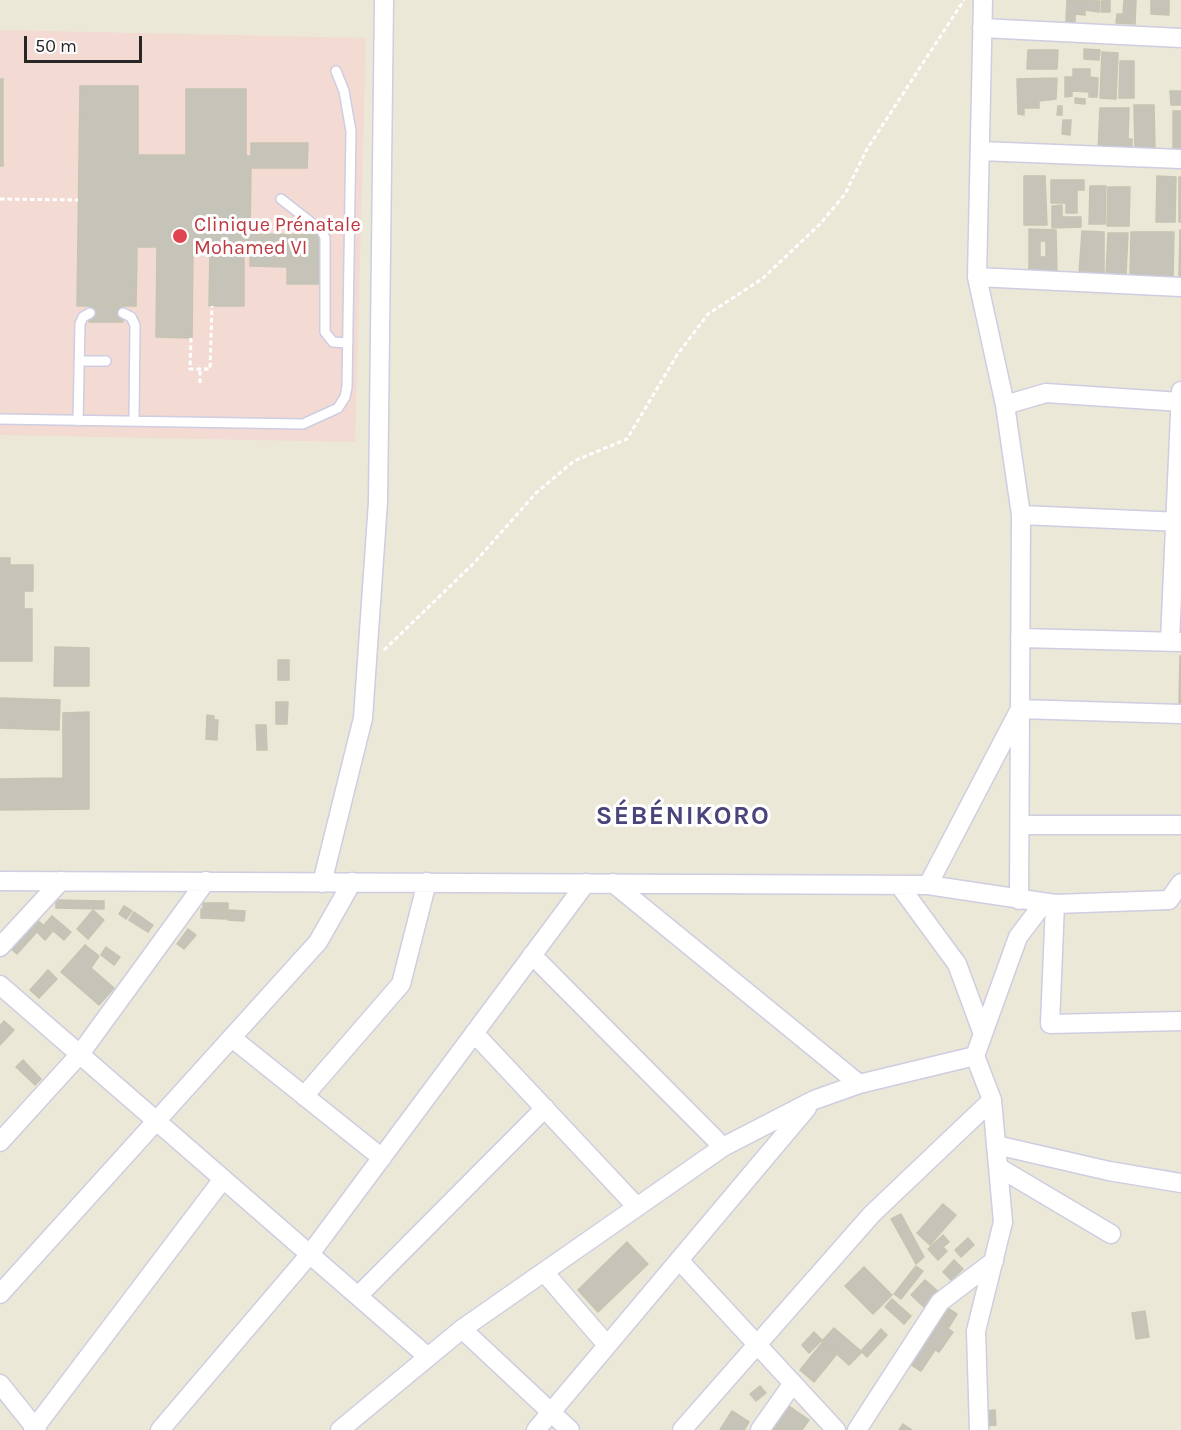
<!DOCTYPE html>
<html>
<head>
<meta charset="utf-8">
<style>
  body { margin:0 }
  #map { position:relative; width:1181px; height:1430px; overflow:hidden; background:#ebe8d7; font-family:Karla,sans-serif }
  canvas { display:block }
  .scale { position:absolute; left:24px; top:36px; width:118px; height:27px; box-sizing:border-box; border:3px solid #272727; border-top:0; padding-left:8px; font-size:18px; line-height:21px; white-space:nowrap; color:#272727; -webkit-text-stroke:4px #fff; paint-order:stroke }
</style>
</head>
<body>
<div id="map">
<canvas width="1181" height="1430"></canvas>
<div class="scale">50 m</div>
</div>
<script>
const ctx = document.querySelector('canvas').getContext('2d');
ctx.lineJoin = 'round';
function paint(path, color) { ctx.fillStyle = color; ctx.fill(path, 'evenodd'); }
const poly = rows => new Path2D(rows.map(r => 'M' + r).join(''));
function trace(path, color, width, dash) { ctx.strokeStyle = color; ctx.lineWidth = width; ctx.lineCap = dash ? 'butt' : 'round'; ctx.setLineDash(dash || []); ctx.stroke(path); }
function drawText(font, color, halo, rows, align = 'center') {
  ctx.font = font + ' Karla,sans-serif'; ctx.lineWidth = 6; ctx.setLineDash([]); ctx.textBaseline = 'middle'; ctx.strokeStyle = halo; ctx.fillStyle = color; for (const [text, x, y, turn = 0] of rows) {
    ctx.save(); ctx.translate(x, y); ctx.rotate((+turn || 0) * Math.PI / 180); ctx.textAlign = isNaN(turn) ? turn : align; if (halo) ctx.strokeText(text, 0, 0); ctx.fillText(text, 0, 0); ctx.restore();
  }
}
paint(poly([
  [0,30,366,38,355,442,0,435]
]), '#f3dad3');
const building = poly([
  [1067,0,1100,1,1099,12,1085,10,1085,15,1075,14,1075,22,1066,22,1067,0],
  [1102,0,1110,0,1110,12,1101,12,1102,0],
  [1124,0,1136,0,1135,24,1116,23,1117,14,1123,14,1124,0],
  [1151,0,1169,0,1169,15,1151,14,1151,0],
  [1084,49,1100,50,1099,60,1084,59,1084,49],
  [1028,50,1058,50,1057,69,1027,69,1028,50],
  [1102,52,1118,53,1116,99,1100,98,1102,52],
  [1120,61,1134,61,1134,98,1119,98,1120,61],
  [1073,69,1090,69,1090,77,1098,78,1097,97,1089,97,1089,92,1072,91,1072,96,1065,97,1065,77,1073,77,1073,69],
  [1057,78,1056,99,1039,101,1039,108,1024,108,1024,115,1018,114,1017,79,1057,78],
  [0,79,3,79,3,166,0,166,0,79],
  [80,86,138,86,138,155,186,155,186,89,246,89,246,156,251,156,251,143,308,143,307,168,251,168,250,234,319,235,319,284,287,284,287,267,250,266,250,248,244,248,244,306,209,306,210,248,193,248,192,338,156,337,157,247,137,247,136,306,77,306,80,86],
  [1170,91,1181,91,1181,105,1171,105,1170,91],
  [1075,98,1085,99,1085,104,1075,103,1075,98],
  [1134,105,1154,105,1155,152,1135,152,1134,105],
  [1058,106,1062,106,1062,115,1057,115,1058,106],
  [1100,108,1129,108,1128,139,1132,139,1132,153,1098,153,1100,108],
  [1173,111,1181,111,1181,148,1173,148,1173,111],
  [1063,120,1071,120,1070,135,1062,134,1063,120],
  [1024,176,1045,176,1047,225,1024,225,1024,176],
  [1157,176,1176,177,1175,222,1156,222,1157,176],
  [1179,177,1181,177,1181,222,1179,222,1179,177],
  [1051,180,1084,180,1084,190,1077,190,1077,213,1066,213,1066,203,1051,203,1051,180],
  [1090,186,1106,186,1105,224,1089,224,1090,186],
  [1108,187,1130,187,1129,226,1107,226,1108,187],
  [1062,205,1062,217,1081,217,1081,227,1052,228,1052,206,1062,205],
  [1029,229,1056,230,1057,274,1029,274,1029,229],
  [1040,241,1046,241,1046,257,1040,257,1040,241],
  [1180,230,1181,230,1181,276,1179,276,1180,230],
  [1082,231,1104,232,1104,275,1079,274,1082,231],
  [1131,232,1174,232,1173,277,1130,276,1131,232],
  [1108,233,1128,233,1126,274,1106,274,1108,233],
  [90,306,123,306,123,322,89,322,90,306],
  [0,558,10,558,10,565,33,565,33,591,24,591,24,609,32,609,32,661,0,661,0,558],
  [55,647,89,648,89,686,54,686,55,647],
  [1180,656,1181,656,1181,705,1179,705,1180,656],
  [278,660,289,660,289,680,278,680,278,660],
  [0,698,60,700,59,730,0,728,0,698],
  [276,702,288,702,287,724,276,724,276,702],
  [89,712,89,809,0,810,0,779,63,778,63,713,89,712],
  [207,715,214,716,214,720,218,720,217,740,206,739,207,715],
  [256,725,266,725,267,750,257,750,256,725],
  [56,900,104,901,104,909,56,908,56,900],
  [203,903,228,903,228,909,203,909,203,903],
  [124,906,132,911,126,919,119,914,124,906],
  [201,909,228,910,227,919,201,918,201,909],
  [93,910,104,920,88,939,77,929,93,910],
  [229,910,245,911,244,921,228,920,229,910],
  [134,912,153,925,148,932,129,920,134,912],
  [52,916,71,932,64,940,45,924,52,916],
  [35,918,43,925,17,954,10,948,35,918],
  [44,925,52,932,45,940,37,932,44,925],
  [188,929,196,935,184,949,177,944,188,929],
  [85,945,99,956,91,968,114,988,99,1005,61,972,85,945],
  [106,947,120,957,114,965,101,955,106,947],
  [48,970,57,979,39,998,30,990,48,970],
  [4,1021,14,1030,0,1045,0,1026,4,1021],
  [23,1060,41,1079,35,1085,16,1067,23,1060],
  [943,1204,956,1215,930,1245,917,1233,943,1204],
  [901,1214,924,1257,916,1264,891,1219,901,1214],
  [943,1235,949,1242,943,1247,947,1251,938,1260,928,1249,943,1235],
  [968,1238,974,1245,961,1257,955,1250,968,1238],
  [627,1242,648,1264,598,1312,578,1290,627,1242],
  [954,1260,963,1269,951,1280,943,1272,954,1260],
  [916,1266,923,1271,901,1299,894,1294,916,1266],
  [864,1267,892,1295,873,1314,845,1286,864,1267],
  [925,1280,940,1293,926,1309,911,1295,925,1280],
  [892,1299,911,1316,904,1324,885,1307,892,1299],
  [948,1308,957,1314,949,1327,940,1322,948,1308],
  [1145,1311,1149,1337,1136,1339,1132,1313,1145,1311],
  [939,1322,953,1332,939,1352,925,1343,939,1322],
  [834,1328,862,1352,849,1365,822,1341,834,1328],
  [881,1329,887,1335,867,1357,861,1351,881,1329],
  [814,1332,822,1340,809,1353,802,1345,814,1332],
  [822,1343,836,1355,814,1382,800,1370,822,1343],
  [925,1343,935,1350,921,1371,910,1364,925,1343],
  [760,1386,766,1393,756,1401,750,1394,760,1386],
  [789,1406,809,1420,802,1430,772,1430,789,1406],
  [995,1410,996,1425,985,1426,984,1411,995,1410],
  [732,1411,749,1422,744,1430,720,1430,732,1411],
  [903,1424,912,1430,899,1430,903,1424]
]);
paint(building, '#c6c4b8');
trace(building, '#c6c4b1', 1.5);
const service = poly([
  [281,199,322,231,325,238,325,332,333,342,348,343],
  [123,313,131,317,135,325,134,421],
  [80,361,106,361],
  [0,419,303,424,338,408,345,397,347,387,351,131,344,91,336,71],
  [78,421,80,324,83,317,90,313]
]);
const minor = poly([
  [983,0,977,277,1005,405,1021,515,1019,900],
  [982,28,1181,38],
  [980,151,1181,159],
  [977,277,1181,287],
  [1005,405,1046,393,1181,402],
  [1021,515,1181,522],
  [1020,638,1181,642],
  [1170,641,1181,391],
  [1020,825,1181,825],
  [0,881,928,885,1055,904,1169,900,1181,883],
  [322,883,363,718,378,502,384,0],
  [613,883,859,1084],
  [899,885,957,964,983,1034],
  [928,885,1020,709,1181,714],
  [1055,904,1050,1024,1181,1021],
  [0,947,61,881],
  [532,955,723,1147],
  [0,985,428,1357],
  [474,1033,637,1207],
  [232,1038,382,1158],
  [975,1056,992,1100,1003,1222,976,1331,979,1430],
  [304,1096,401,984,427,882],
  [0,1142,80,1054,206,881],
  [996,1145,1109,1171,1181,1183],
  [998,1167,1111,1234],
  [679,1260,836,1430],
  [544,1272,607,1345],
  [0,1294,318,942,352,882],
  [358,1296,545,1108],
  [462,1329,570,1430],
  [0,1384,37,1430],
  [33,1430,223,1179],
  [160,1430,310,1254,586,883],
  [340,1430,462,1329,723,1147,814,1100,859,1084,975,1056,1018,937,1043,904],
  [536,1430,807,1108],
  [682,1430,872,1214,992,1100],
  [760,1430,793,1383],
  [857,1430,940,1302,994,1261]
]);
trace(service, '#cecde2', 12);
trace(minor, '#cecde2', 21);
trace(poly([
  [0,199,78,200],
  [191,338,190,369,210,369,212,306],
  [200,383,200,369],
  [384,650,474,563,536,493,574,461,627,439,677,355,708,314,762,279,820,224,845,194,867,149,964,0]
]), '#fff', 3, [4.5, 3]);
trace(service, '#fff', 9);
trace(minor, '#fff', 18);
for (const [x, y, r, color] of [
  [180,236,8,"#e0444e"]
]) { const dot = new Path2D(); dot.arc(x, y, r, 0, 2 * Math.PI); ctx.fillStyle = color; ctx.fill(dot); trace(dot, '#fff', 2); }
drawText('20px', '#be3a42', '#fff', [
  ["Clinique Prénatale",194,225],
  ["Mohamed VI",194,248]
], 'left');
ctx.letterSpacing = '1.5px';
drawText('bold 26px', '#49457a', '#fff', [
  ["SÉBÉNIKORO",683,817]
]);
ctx.letterSpacing = '0px';
</script>
</body>
</html>
